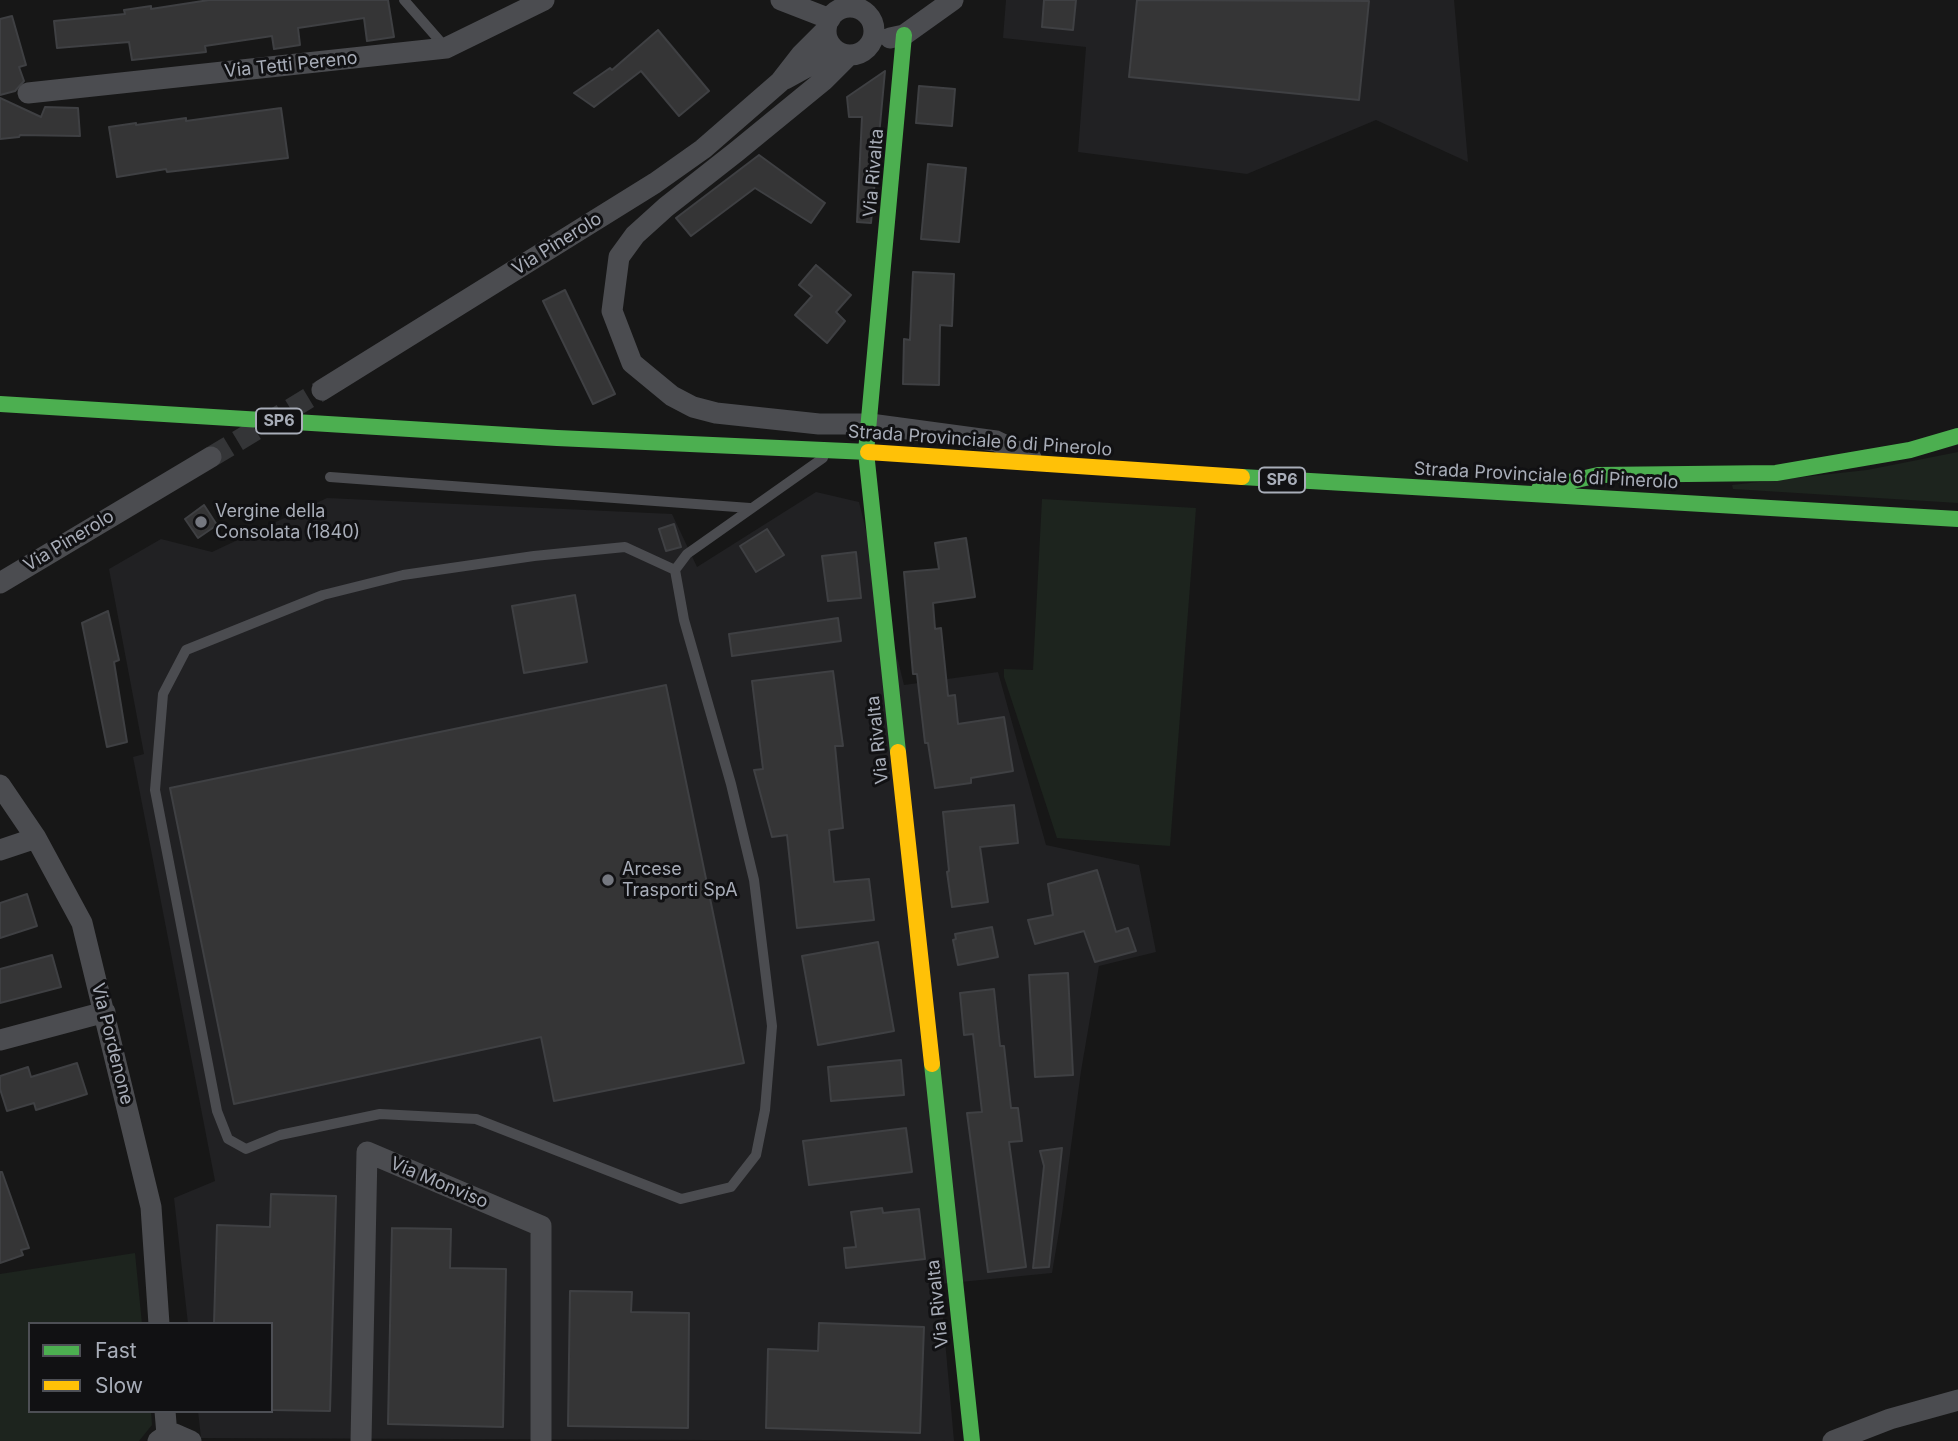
<!DOCTYPE html>
<html>
<head>
<meta charset="utf-8">
<style>
  body { margin:0 }
  #map { position:relative; width:1958px; height:1441px; overflow:hidden; background:#171717; font-family:Inter,sans-serif }
  canvas { display:block }
  .legend { position:absolute; left:28px; top:1322px; width:245px; height:91px; box-sizing:border-box; background:#111113; border:2px solid #4d4f55; margin:0; padding:9px 12px; list-style:none; font-size:21px; color:#a8adb8 }
  .legend li { display:flex; align-items:center; gap:14px; height:35px }
  .legend b { width:35px; border:2px solid #4d4f55 }
</style>
</head>
<body>
<div id="map">
<canvas width="1958" height="1441"></canvas>
<ul class="legend">
<li><b style="height:9px;background:#4caf50"></b>Fast</li>
<li><b style="height:9px;background:#ffc107"></b>Slow</li>
</ul>
</div>
<script>
const ctx = document.querySelector('canvas').getContext('2d');
ctx.lineJoin = 'round';
function paint(path, color) { ctx.fillStyle = color; ctx.fill(path, 'evenodd'); }
const poly = rows => new Path2D(rows.map(r => 'M' + r).join(''));
function trace(path, color, width, dash) { ctx.strokeStyle = color; ctx.lineWidth = width; ctx.lineCap = dash ? 'butt' : 'round'; ctx.setLineDash(dash || []); ctx.stroke(path); }
function drawText(font, color, halo, rows, align = 'center') {
  ctx.font = font + ' Inter,sans-serif'; ctx.lineWidth = 6; ctx.setLineDash([]); ctx.textBaseline = 'middle'; ctx.strokeStyle = halo; ctx.fillStyle = color; for (const [text, x, y, turn = 0] of rows) {
    ctx.save(); ctx.translate(x, y); ctx.rotate((+turn || 0) * Math.PI / 180); ctx.textAlign = isNaN(turn) ? turn : align; if (halo) ctx.strokeText(text, 0, 0); ctx.fillText(text, 0, 0); ctx.restore();
  }
}
paint(poly([
  [1006,0,1454,0,1468,162,1376,120,1247,174,1078,152,1086,47,1003,38],
  [816,492,859,502,904,685,998,672,1046,845,1139,865,1156,952,1099,966,1081,1071,1062,1214,1052,1273,940,1284,954,1441,201,1438,198,1411,271,1411,271,1324,188,1324,174,1198,215,1181,133,757,144,754,109,569,161,539,212,552,327,498,672,514,697,567]
]), '#212123');
paint(poly([
  [1958,452,1958,503,1733,489,1732,485,1867,470],
  [1042,499,1196,508,1170,846,1057,838,1004,677,1004,669,1033,670],
  [135,1253,142,1324,30,1324,30,1411,151,1411,152,1425,139,1441,0,1441,0,1274]
]), '#1d241e');
const building = poly([
  [209,0,388,0,394,37,367,41,364,18,298,28,300,45,274,49,272,36,205,46,206,52,132,60,129,42,57,48,54,21,125,14,124,10,151,6,151,9,209,0],
  [1044,0,1076,0,1073,30,1042,27,1044,0],
  [1137,0,1369,1,1359,100,1129,77,1137,0],
  [12,16,26,65,19,67,24,81,15,91,0,95,0,19,12,16],
  [658,30,709,91,679,116,641,71,594,107,574,93,610,68,612,70,658,30],
  [885,71,871,223,857,222,862,117,849,117,847,97,885,71],
  [919,86,955,89,952,126,916,123,919,86],
  [0,98,41,117,45,107,78,108,80,136,20,135,19,137,0,139,0,98],
  [281,108,288,158,167,172,166,169,117,177,109,127,136,123,136,125,186,118,186,121,281,108],
  [759,155,825,203,811,223,755,188,691,236,676,218,759,155],
  [928,164,966,168,959,242,921,239,928,164],
  [816,265,851,295,836,312,845,321,827,343,795,315,812,296,799,285,816,265],
  [913,272,954,274,952,326,940,325,939,385,903,384,904,339,910,340,913,272],
  [565,290,615,394,593,404,543,301,565,290],
  [204,505,217,525,198,538,185,519,204,505],
  [674,524,681,547,666,551,659,529,674,524],
  [767,529,784,555,756,572,740,546,767,529],
  [966,538,975,597,933,603,935,629,941,628,948,696,955,695,958,724,1004,717,1013,771,971,778,971,783,935,788,928,743,925,743,917,674,913,674,904,572,939,569,935,543,966,538],
  [856,552,861,598,828,601,822,556,856,552],
  [575,595,587,662,524,673,512,606,575,595],
  [108,611,119,660,114,662,127,742,107,747,82,623,108,611],
  [838,618,841,641,732,656,729,634,838,618],
  [833,671,843,746,835,746,843,828,829,830,834,882,869,879,874,920,797,928,787,835,772,837,754,770,763,769,752,681,833,671],
  [666,685,744,1063,554,1101,541,1037,234,1104,170,788,666,685],
  [1014,805,1018,843,980,847,988,902,952,907,947,872,949,871,943,812,1014,805],
  [1097,870,1116,932,1128,928,1136,951,1095,962,1084,931,1035,944,1028,920,1053,915,1048,884,1097,870],
  [27,894,37,926,0,938,0,903,27,894],
  [992,927,998,957,958,965,953,940,956,939,955,934,992,927],
  [878,942,894,1031,818,1045,802,956,878,942],
  [52,955,61,987,0,1003,0,969,52,955],
  [1068,973,1073,1075,1035,1077,1029,975,1068,973],
  [994,989,1000,1046,1004,1046,1011,1108,1018,1108,1022,1141,1009,1142,1026,1267,988,1272,967,1113,982,1112,973,1034,964,1035,960,993,994,989],
  [901,1060,904,1095,831,1101,828,1067,901,1060],
  [77,1063,87,1094,36,1110,34,1103,7,1111,0,1089,0,1076,28,1067,31,1077,77,1063],
  [906,1128,912,1172,809,1185,803,1141,906,1128],
  [1062,1148,1049,1267,1033,1268,1044,1166,1040,1151,1062,1148],
  [0,1172,2,1172,29,1248,21,1250,23,1255,0,1263,0,1172],
  [271,1194,336,1196,330,1411,271,1410,271,1324,214,1324,217,1225,270,1227,271,1194],
  [882,1208,883,1213,919,1209,925,1259,846,1268,844,1248,856,1247,851,1212,882,1208],
  [392,1228,451,1229,450,1268,506,1269,503,1427,388,1424,392,1228],
  [570,1291,632,1292,631,1312,689,1313,688,1428,568,1426,570,1291],
  [819,1323,924,1327,920,1433,766,1428,768,1349,818,1351,819,1323]
]);
paint(building, '#353536');
trace(building, '#3f4043', 2);
trace(poly([
  [211,457,322,390]
]), '#343537', 21, [21, 10]);
trace(poly([
  [404,0,446,48],
  [330,477,750,508],
  [675,570,625,547,534,556,403,575,323,595,186,650,163,694,155,790,217,1111,228,1139,246,1149,280,1135,380,1114,476,1119,681,1199,731,1187,756,1155,765,1110,772,1026,754,880,731,784,684,620,675,570,687,554,823,458]
]), '#4b4c50', 10);
trace(poly([
  [781,0,830,19],
  '826 31a24 24 0 1 1 48 0a24 24 0 1 1-48 0Z',
  [890,38,904,35,953,0],
  [849,55,824,80,736,152,666,207,635,235,619,257,612,311,632,363,672,396,693,407,716,413,819,424,870,424,996,441,1031,458],
  [785,79,836,51],
  [28,93,446,48,544,0],
  [322,390,655,183,703,149,780,82,801,55,826,30],
  [0,583,211,457],
  [0,785,36,838,82,923,151,1207,159,1324],
  [0,850,36,838],
  [0,1040,105,1012],
  [165,1411,167,1435],
  [158,1441,167,1435,175,1434,191,1441],
  [361,1441,367,1152,541,1226,541,1441],
  [1833,1441,1890,1419,1958,1400]
]), '#4b4c50', 21);
trace(poly([
  [0,404,557,438,868,452],
  [1242,477,1958,519],
  [1539,489,1598,475,1776,473,1910,450,1958,436],
  [898,752,866,452,904,35],
  [932,1064,972,1441]
]), '#4caf50', 16);
trace(poly([
  [868,452,1242,477],
  [898,752,932,1064]
]), '#ffc107', 16);
for (const [x, y, r, color] of [
  [201,522,7,"#757880"],
  [608,880,7,"#757880"]
]) { const dot = new Path2D(); dot.arc(x, y, r, 0, 2 * Math.PI); ctx.fillStyle = color; ctx.fill(dot); trace(dot, '#111113', 2.5); }
for (const [x, y, w] of [
  [279,421,46],
  [1282,480,46]
]) { const box = new Path2D(); box.roundRect(x - w / 2, y - 12.5, w, 25, 5); ctx.fillStyle = '#111113'; ctx.fill(box); trace(box, '#a8adb8', 2); }
drawText('bold 16px', '#a8adb8', null, [
  ["SP6",279,421],
  ["SP6",1282,480]
]);
drawText('18px', '#a8adb8', '#111113', [
  ["Via Tetti Pereno",291,65,-6],
  ["Via Rivalta",874,173,-85],
  ["Via Pinerolo",557,244,-32],
  ["Strada Provinciale 6 di Pinerolo",980,441,4],
  ["Strada Provinciale 6 di Pinerolo",1546,476,3],
  ["Via Pinerolo",69,541,-31],
  ["Via Rivalta",878,740,-96],
  ["Via Pordenone",112,1044,76],
  ["Via Monviso",439,1183,23],
  ["Via Rivalta",938,1304,-96]
]);
drawText('18px', '#a8adb8', '#111113', [
  ["Vergine della",215,512],
  ["Consolata (1840)",215,533],
  ["Arcese",622,870],
  ["Trasporti SpA",622,891]
], 'left');
</script>
</body>
</html>
